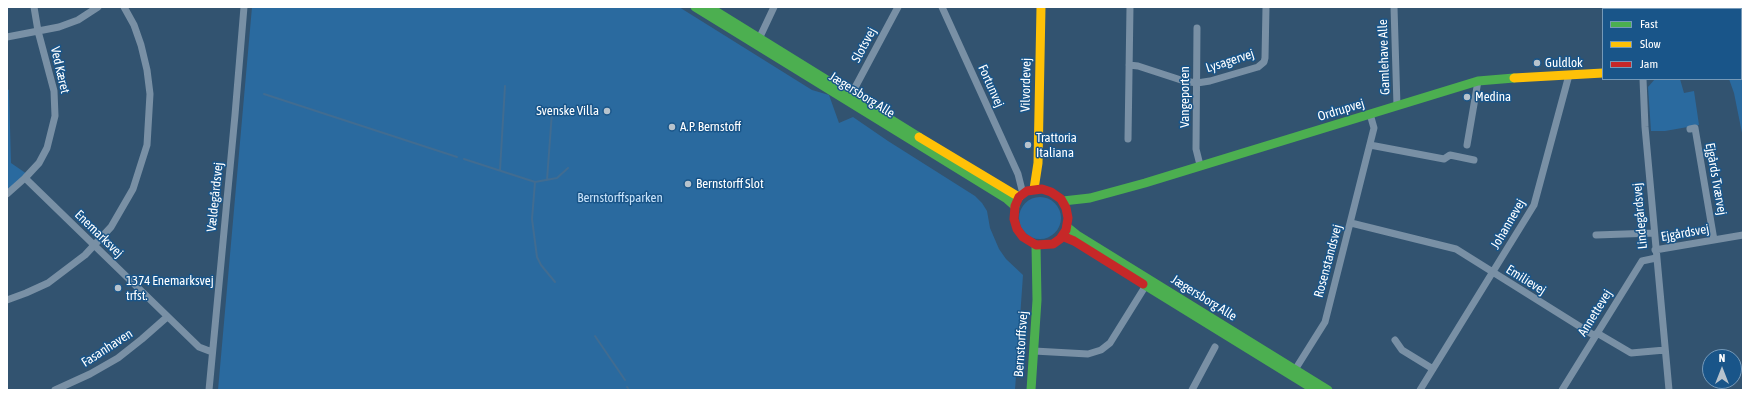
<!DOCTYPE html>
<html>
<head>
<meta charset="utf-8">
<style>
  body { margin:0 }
  #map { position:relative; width:1750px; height:397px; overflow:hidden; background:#325370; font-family:"Asap Condensed",sans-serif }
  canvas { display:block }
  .frame { position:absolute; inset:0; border:8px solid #fff; pointer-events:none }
  .legend { position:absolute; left:1602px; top:8px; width:140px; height:72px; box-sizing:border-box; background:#195589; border:1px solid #7599b8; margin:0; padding:5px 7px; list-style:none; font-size:12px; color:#fff }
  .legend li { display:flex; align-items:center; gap:8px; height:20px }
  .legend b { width:20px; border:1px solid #7599b8 }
  .north { position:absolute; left:1702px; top:349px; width:40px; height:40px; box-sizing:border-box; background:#195589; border:1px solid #7599b8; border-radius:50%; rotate:0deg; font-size:11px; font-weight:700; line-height:16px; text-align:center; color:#fff }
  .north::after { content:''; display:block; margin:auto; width:14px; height:18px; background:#b7c3cd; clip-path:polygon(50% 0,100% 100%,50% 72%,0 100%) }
</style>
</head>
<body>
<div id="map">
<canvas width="1750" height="397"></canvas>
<div class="frame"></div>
<ul class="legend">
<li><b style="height:5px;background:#4caf50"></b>Fast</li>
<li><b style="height:5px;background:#ffc107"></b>Slow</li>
<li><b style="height:5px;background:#c62828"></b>Jam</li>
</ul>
<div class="north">N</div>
</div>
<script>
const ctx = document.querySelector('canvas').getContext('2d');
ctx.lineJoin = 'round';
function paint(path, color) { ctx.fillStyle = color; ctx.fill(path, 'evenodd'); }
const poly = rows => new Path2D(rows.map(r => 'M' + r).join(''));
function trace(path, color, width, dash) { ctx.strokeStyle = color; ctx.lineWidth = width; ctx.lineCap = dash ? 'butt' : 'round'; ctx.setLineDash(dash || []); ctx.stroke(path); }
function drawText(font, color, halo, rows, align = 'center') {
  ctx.font = font + ' "Asap Condensed",sans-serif'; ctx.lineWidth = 3; ctx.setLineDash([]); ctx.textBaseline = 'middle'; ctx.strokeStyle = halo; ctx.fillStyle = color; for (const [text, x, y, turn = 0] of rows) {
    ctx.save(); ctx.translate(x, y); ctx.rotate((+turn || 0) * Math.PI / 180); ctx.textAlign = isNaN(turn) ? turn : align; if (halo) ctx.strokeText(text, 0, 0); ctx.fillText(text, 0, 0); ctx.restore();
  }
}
paint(poly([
  [252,7,679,7,812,90,829,95,839,123,853,117,888,141,975,196,982,203,987,211,990,228,999,249,1006,259,1023,275,1015,390,218,390],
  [1743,56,1743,138,1734,93,1729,79,1741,79,1741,57],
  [1655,79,1680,79,1684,93,1694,91,1699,125,1665,131,1651,131,1648,87],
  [7,89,9,90,11,163,27,174,7,190],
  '1019 218a21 21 0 1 1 42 0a21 21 0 1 1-42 0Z'
]), '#2a6a9f');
trace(poly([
  [264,94,457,157],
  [464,159,535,182,557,178,568,168],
  [500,170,505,86],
  [547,180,552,112],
  [535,182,532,219,537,257,541,265,555,282],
  [595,336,625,380],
  [627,387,629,390]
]), '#416c91', 2);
trace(poly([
  [942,7,1018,174,1023,194],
  [1394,7,1397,106],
  [1642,7,1642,9],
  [1733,7,1734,9],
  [1741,13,1743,12],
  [1197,28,1196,149,1200,165],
  [7,37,59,27,78,20,98,7],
  [758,41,774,7],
  [1129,65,1138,66,1184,81,1197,83,1210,81,1258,67,1264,62,1265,58,1266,7],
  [1643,79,1645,127,1669,390],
  [851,95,898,7],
  [1690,129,1695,128,1714,240],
  [1128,139,1130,7],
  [1370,145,1444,159,1450,155,1474,160],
  [1467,145,1478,81],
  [25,178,199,347,212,352],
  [7,194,25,178,39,163,47,148,55,116,54,91,38,31,34,7],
  [1351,223,1456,249,1595,336],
  [1596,235,1654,233],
  [1655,250,1743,235],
  [7,300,26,293,48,283,85,255,111,227,133,189,147,145,150,94,147,70,141,45,134,25,124,7],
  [1597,333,1631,353,1665,350],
  [1395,340,1402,350,1433,369],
  [1034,351,1088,354,1101,350,1110,343,1148,282],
  [1293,373,1325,322,1374,128,1370,114],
  [55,390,90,374,118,358,142,339,167,317],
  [209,390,235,115,244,7],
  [1192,390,1215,347],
  [1420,390,1534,205,1569,75],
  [1562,390,1642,261,1656,258]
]), '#7990a5', 7);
trace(poly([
  [695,7,1007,199,1015,206],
  [709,7,919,137],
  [1741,46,1743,45],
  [1063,201,1090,198,1145,183,1478,81,1514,78],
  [1067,227,1077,235,1328,390],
  [1143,284,1315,390],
  [1031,390,1037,300,1036,245]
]), '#4caf50', 9);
trace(poly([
  [1514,78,1603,73],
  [919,137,1019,197],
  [1034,189,1038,163,1041,7]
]), '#ffc107', 9);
trace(poly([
  [1042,189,1051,192,1061,199,1066,208,1068,218,1066,230,1060,239,1053,244,1036,245,1023,237,1017,229,1014,219,1015,206,1019,197,1027,191,1042,189],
  [1062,236,1074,241,1143,284]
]), '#c62828', 9);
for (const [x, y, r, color] of [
  [1537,63,4,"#b7c3cd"],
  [1467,97,4,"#b7c3cd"],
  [607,111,4,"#b7c3cd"],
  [672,127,4,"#b7c3cd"],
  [1028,145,4,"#b7c3cd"],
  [688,184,4,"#b7c3cd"],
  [118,288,4,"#b7c3cd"]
]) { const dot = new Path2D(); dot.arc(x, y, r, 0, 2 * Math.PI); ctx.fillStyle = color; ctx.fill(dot); trace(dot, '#195589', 1.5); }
drawText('13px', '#fff', '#195589', [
  ["Slotsvej",864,45,-62],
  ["Gamlehave Alle",1384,57,-92],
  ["Lysagervej",1230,61,-18],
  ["Ved Kæret",60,70,77],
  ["Vilvordevej",1026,85,-89],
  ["Fortunvej",991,86,66],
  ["Jægersborg Alle",862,95,32],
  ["Vangeporten",1185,97,-90],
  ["Ordrupvej",1341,110,-17],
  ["Ejgårds Tværvej",1716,179,80],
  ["Vældegårdsvej",215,197,-84],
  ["Lindegårdsvej",1640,216,-95],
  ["Johannevej",1508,224,-60],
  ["Ejgårdsvej",1685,233,-10],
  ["Enemarksvej",99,234,44],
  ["Rosenstandsvej",1328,261,-75],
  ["Emilievej",1526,280,32],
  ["Jægersborg Alle",1204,298,32],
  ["Annettevej",1595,313,-58],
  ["Bernstorffsvej",1021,344,-86],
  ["Fasanhaven",107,348,-33]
]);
drawText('13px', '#fff', '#195589', [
  ["Guldlok",1545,63],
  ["Medina",1475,97],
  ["Svenske Villa",599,111,"right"],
  ["A.P. Bernstoff",680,127],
  ["Trattoria",1036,138],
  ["Italiana",1036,153],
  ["Bernstorff Slot",696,184],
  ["1374 Enemarksvej",126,281],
  ["trfst.",126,296]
], 'left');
drawText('13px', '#c8e3fa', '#195589', [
  ["Bernstorffsparken",620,198]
]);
</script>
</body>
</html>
